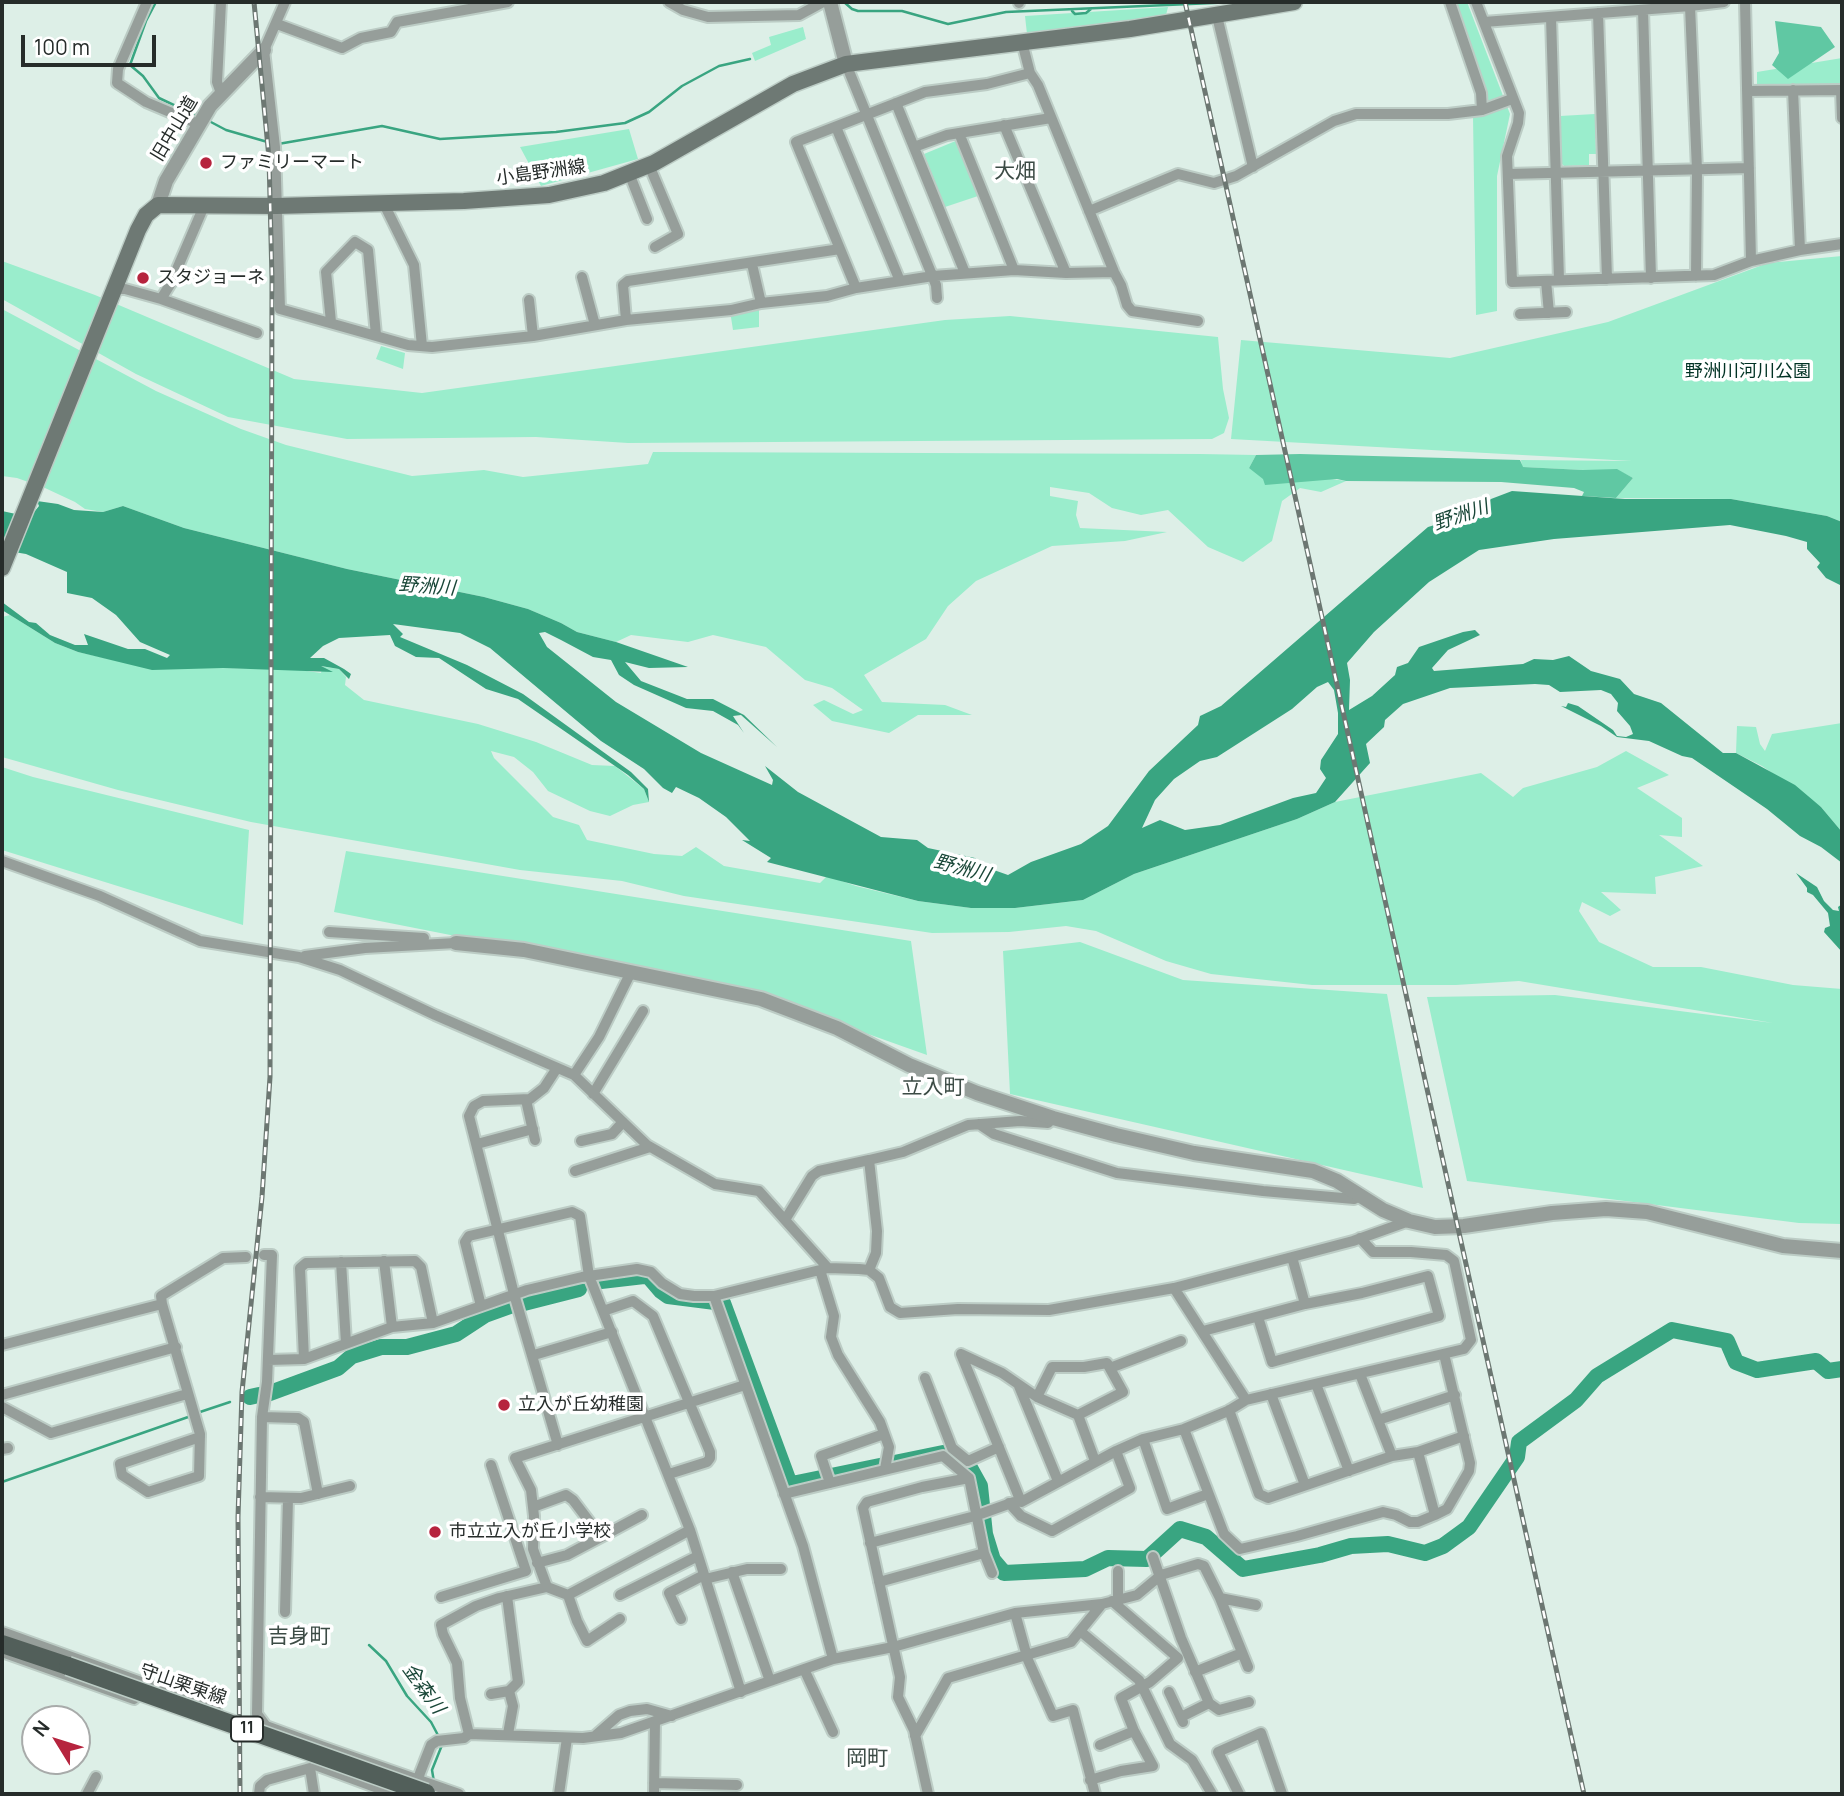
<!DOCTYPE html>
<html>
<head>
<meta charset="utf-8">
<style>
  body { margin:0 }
  #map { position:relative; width:1844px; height:1796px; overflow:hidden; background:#ddefe7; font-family:Manrope,sans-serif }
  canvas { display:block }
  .frame { position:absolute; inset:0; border:4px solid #262c2a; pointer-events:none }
  .north { position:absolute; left:21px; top:1705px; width:70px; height:70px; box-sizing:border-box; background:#fff; border:2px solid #a8abaa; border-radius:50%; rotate:308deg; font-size:19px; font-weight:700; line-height:28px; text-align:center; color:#262c2a }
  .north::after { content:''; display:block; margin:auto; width:24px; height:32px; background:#b6243e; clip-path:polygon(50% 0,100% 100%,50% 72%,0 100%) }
  .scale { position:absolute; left:21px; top:35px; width:135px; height:32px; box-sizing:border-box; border:4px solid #262c2a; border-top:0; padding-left:9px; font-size:21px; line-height:24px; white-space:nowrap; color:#262c2a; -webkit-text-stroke:5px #fff; paint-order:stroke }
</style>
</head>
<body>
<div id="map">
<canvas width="1844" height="1796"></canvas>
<div class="frame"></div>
<div class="north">N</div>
<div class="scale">100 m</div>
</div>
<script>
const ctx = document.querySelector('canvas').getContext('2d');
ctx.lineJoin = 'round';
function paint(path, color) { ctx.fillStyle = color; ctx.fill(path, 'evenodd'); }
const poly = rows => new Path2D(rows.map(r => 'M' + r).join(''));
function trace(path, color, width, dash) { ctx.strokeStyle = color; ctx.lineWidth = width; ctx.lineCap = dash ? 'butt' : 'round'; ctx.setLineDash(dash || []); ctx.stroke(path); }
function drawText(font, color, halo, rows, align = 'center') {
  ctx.font = font + ' Manrope,"Noto Sans JP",sans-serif'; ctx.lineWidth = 7; ctx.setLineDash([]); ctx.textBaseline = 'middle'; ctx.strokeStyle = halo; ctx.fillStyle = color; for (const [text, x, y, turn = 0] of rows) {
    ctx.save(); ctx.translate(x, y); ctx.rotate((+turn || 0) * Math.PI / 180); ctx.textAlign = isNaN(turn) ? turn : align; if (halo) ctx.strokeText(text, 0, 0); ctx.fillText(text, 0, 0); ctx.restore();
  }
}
paint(poly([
  [1443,2,1467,2,1510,114,1497,176,1497,311,1476,315,1473,116,1488,111],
  [1168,7,1165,19,1027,34,1025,16],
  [803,27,806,39,755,61,752,53,771,45,769,37],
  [1842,58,1842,88,1757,92,1757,72],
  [1595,114,1596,154,1589,154,1589,165,1564,166,1560,162,1560,116],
  [629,129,638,159,541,186,520,147],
  [958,140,978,196,945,207,924,154],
  [1842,256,1842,522,1827,516,1731,499,1616,498,1633,478,1617,470,1583,470,1522,467,1521,460,1632,461,1231,439,1241,340,1450,358,1608,322,1768,263],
  [2,261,95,295,294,379,422,393,945,320,1010,316,1218,337,1223,389,1229,418,1224,433,1212,439,628,443,536,437,347,439,228,417,136,374,2,299],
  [759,308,759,327,733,330,730,311],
  [2,309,156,391,241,429,286,445,412,476,484,470,523,477,648,464,653,452,1200,454,1256,455,1249,468,1346,481,1321,492,1300,488,1282,501,1272,541,1243,562,1208,547,1168,510,1141,515,1112,508,1089,493,1050,487,1050,496,1078,501,1076,515,1080,528,1167,532,1125,541,1052,546,976,581,948,606,926,639,864,675,882,702,945,705,972,715,918,715,889,733,832,721,813,705,824,700,853,714,863,710,832,688,805,680,766,647,713,635,688,642,631,635,616,642,577,632,561,623,528,609,484,597,347,569,184,528,123,506,103,512,85,509,75,502,45,488,17,478,2,476],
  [381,346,405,353,403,369,376,359],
  [10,615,55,643,78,652,114,660,223,668,293,669,321,673,322,668,319,666,339,669,346,677,345,685,364,700,478,724,536,742,592,765,615,766,644,789,649,802,633,805,610,816,590,811,548,791,533,772,514,757,491,751,494,758,553,817,579,825,587,840,654,854,682,856,696,847,724,866,820,883,827,876,856,886,918,901,971,908,1015,908,1083,900,1134,874,1297,819,1335,802,1481,773,1513,797,1523,788,1597,767,1626,751,1669,775,1637,788,1682,818,1682,837,1659,835,1703,866,1655,877,1656,894,1601,892,1621,910,1610,916,1582,902,1579,911,1599,942,1653,967,1701,967,1793,985,1842,989,1842,1224,1799,1223,1467,1181,1427,997,1555,995,1773,1023,1519,981,1456,985,1312,985,1211,974,1166,961,1096,931,1066,926,1009,932,932,933,684,896,622,881,520,870,251,822,118,790,2,757,2,617],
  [1842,723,1842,832,1821,807,1762,766,1736,753,1737,726,1756,727,1760,744,1765,751,1772,734],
  [2,767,33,777,249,830,243,925,2,850],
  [346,851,911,941,927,1055,764,997,334,912],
  [1080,942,1183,980,1387,994,1423,1188,1010,1094,1003,951]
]), '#9aedcc');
paint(poly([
  [1775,21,1821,27,1835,47,1788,79,1772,65,1779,53],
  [1300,454,1520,460,1523,467,1583,470,1617,469,1633,478,1616,498,1582,496,1584,492,1574,488,1501,482,1346,481,1337,479,1265,485,1263,479,1249,468,1256,455]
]), '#60c8a3');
paint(poly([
  [1512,491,1625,499,1731,499,1827,516,1842,522,1842,586,1826,578,1817,567,1820,563,1807,549,1807,542,1786,536,1730,525,1554,539,1479,550,1429,582,1374,632,1347,663,1350,680,1349,710,1372,696,1395,675,1397,667,1408,663,1419,647,1463,632,1475,630,1480,635,1448,650,1432,668,1434,671,1523,664,1534,659,1553,660,1569,656,1591,671,1620,679,1634,694,1661,703,1723,753,1736,753,1795,785,1821,807,1842,832,1842,863,1821,847,1800,836,1767,809,1692,758,1682,756,1649,741,1617,737,1601,726,1561,706,1566,707,1568,703,1578,706,1613,730,1617,736,1626,737,1633,734,1630,726,1617,711,1618,703,1611,694,1601,690,1560,692,1549,685,1535,684,1450,688,1403,704,1385,720,1384,727,1366,744,1370,763,1335,802,1297,819,1134,874,1083,900,1015,908,971,908,918,901,767,862,771,858,742,840,750,841,726,817,699,798,676,787,672,793,663,788,644,769,601,741,490,648,460,633,393,624,403,634,400,637,467,665,523,694,631,772,648,789,649,802,644,789,628,775,518,699,486,689,439,658,416,657,395,646,390,635,339,638,323,646,310,658,324,658,344,669,351,674,349,679,339,669,321,666,333,672,223,668,152,670,78,652,55,643,2,610,2,602,29,622,36,623,50,635,75,645,88,645,84,634,128,649,145,649,167,658,170,655,140,642,116,615,92,598,67,593,67,572,26,554,2,550,2,511,30,517,39,506,37,501,58,504,74,510,103,512,123,506,184,528,347,569,484,597,528,609,561,623,577,632,616,642,688,667,649,668,625,662,641,681,687,699,713,699,744,715,777,747,741,715,733,716,744,733,738,725,713,711,686,708,634,685,619,675,611,660,593,657,561,640,545,632,539,633,547,647,616,702,701,753,772,785,773,780,765,766,798,792,881,837,917,840,928,848,975,858,991,869,1008,875,1031,862,1081,844,1108,826,1149,771,1198,725,1200,716,1221,706,1428,527,1474,513,1491,499],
  [1328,682,1334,690,1338,713,1338,734,1321,760,1320,769,1326,778,1316,793,1293,798,1220,825,1185,830,1160,820,1142,828,1155,800,1174,779,1200,761,1217,757,1292,709,1317,687],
  [1796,873,1817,887,1824,901,1833,910,1839,911,1838,907,1842,904,1842,952,1824,932,1825,928,1830,926,1828,913,1813,895,1807,892,1807,888]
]), '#39a581');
trace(poly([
  [156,2,146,21,130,65,143,76,159,98,199,117],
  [844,2,852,9,858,11,902,11,948,24,1006,12,1236,2],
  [1072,11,1075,14,1086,13,1091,9],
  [209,121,226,130,271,143],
  [278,144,382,126,440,139,556,132,625,123,649,112,682,86,719,66,750,59],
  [197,1413,230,1402],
  [2,1482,191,1416],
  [369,1645,386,1661,407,1696,431,1722,440,1739],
  [434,1782,432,1770,442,1745]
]), '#39a581', 2.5);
trace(poly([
  [601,1281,644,1276,649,1277,661,1291,668,1296,723,1303,788,1479,792,1484,943,1453,970,1468,980,1486,985,1534,993,1560,1004,1573,1085,1569,1108,1558,1147,1559,1180,1529,1206,1537,1243,1569,1320,1555,1351,1546,1388,1544,1425,1553,1443,1546,1469,1527,1517,1457,1519,1442,1576,1400,1597,1376,1672,1330,1727,1341,1736,1362,1757,1370,1816,1361,1828,1371,1842,1369],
  [524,1303,579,1289],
  [270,1393,338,1368,352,1356,381,1347,407,1347,456,1334,485,1315,510,1306],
  [250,1397,259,1395]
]), '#39a581', 16);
const minor = poly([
  [147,2,118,69,117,83,146,102,198,124],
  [285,2,264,50,275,147,280,309,408,345,432,347,533,336,626,320,731,310,761,303,827,296,856,288,933,276,1014,270,1066,273,1114,272],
  [669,2,683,10,708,17,799,15,823,2],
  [1019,2,1019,3],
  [1450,2,1481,93,1482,110],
  [1476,2,1519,113,1518,123,1507,156,1512,282,1714,275,1751,261,1800,250,1842,244],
  [1745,2,1751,261],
  [1690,6,1697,170,1696,276],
  [1643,10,1651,278],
  [1598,13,1607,279],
  [1217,16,1253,167],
  [1551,17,1559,280],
  [1484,22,1690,6,1724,2],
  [277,24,342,48,361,38,391,32,397,22,508,2],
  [1022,42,1030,73,1038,85,1114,272,1121,285,1127,305,1132,311,1198,321],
  [846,64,936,285,937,298],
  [1793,90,1800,250],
  [1841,90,1842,118],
  [1747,91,1842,90],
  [221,93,217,82,221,2],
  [896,103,965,273],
  [1004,125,1066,273],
  [836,127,900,281],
  [959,133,1014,270],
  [914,147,947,135,1051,118],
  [649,165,678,234,655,247],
  [629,173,647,219],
  [1508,174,1749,168],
  [386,202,386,208,414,265,422,346],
  [1089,211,1178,174,1214,183,1236,176,1334,121,1356,114,1448,114,1482,110,1512,99],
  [752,264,761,303],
  [582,277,595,325],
  [1546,281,1549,313],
  [856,288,796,142,925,92,987,84,1030,73],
  [114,289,125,289,161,299,257,333],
  [161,299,171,283,204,206],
  [529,300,533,336],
  [1520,314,1566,312],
  [626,320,623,285,628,281,840,249],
  [331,322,326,272,355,242,368,250,376,335],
  [2,861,100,896,200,941,299,957,340,970,435,1015,574,1075,647,1145,715,1184,759,1191,828,1268],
  [329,932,424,938],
  [305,956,365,948,456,943],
  [557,1068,544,1088,530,1099,483,1101,474,1106,469,1116,514,1294,558,1445],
  [574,1075,599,1037,631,972],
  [593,1094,643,1011],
  [526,1100,535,1140],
  [979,1124,994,1134,1117,1173,1263,1191,1354,1199,1360,1196],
  [581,1141,612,1134,623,1122],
  [477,1144,533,1129],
  [575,1171,650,1147],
  [785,1220,812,1176,819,1171,869,1160],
  [264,1255,272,1255,267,1382,262,1417,257,1714,266,1726,321,1746,318,1766,394,1794],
  [1292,1257,1305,1304],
  [384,1261,392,1327],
  [341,1262,346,1343],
  [820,1270,834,1316,831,1337,838,1355,880,1422,889,1447,885,1469],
  [869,1270,876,1253,877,1231,869,1160,903,1152,968,1125,1020,1121,1048,1123,1053,1118],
  [1174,1288,1246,1400],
  [714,1296,803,1546,833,1659],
  [162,1304,161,1296,223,1258,246,1257],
  [481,1306,465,1242,469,1236,572,1212,580,1216,589,1276,690,1530,741,1692],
  [603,1311,633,1301,653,1316,710,1452,710,1458,707,1462,669,1474],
  [1203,1331,1305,1304,1362,1293,1428,1276,1439,1316,1272,1362,1258,1317],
  [2,1345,162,1304,200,1434,199,1476,148,1492,122,1475,120,1464,200,1437],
  [961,1354,1021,1502,1116,1451,1143,1439,1184,1429,1228,1411,1246,1400,1464,1349,1471,1340,1454,1261,1446,1255,1411,1252,1373,1252,1360,1238],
  [961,1354,1002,1373,1037,1397,1078,1415,1095,1461],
  [534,1355,612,1332],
  [304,1359,300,1268,306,1263,415,1261,421,1267,433,1323],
  [268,1360,304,1359,392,1327,433,1323,527,1290,582,1277,637,1269,651,1272,662,1283,680,1294,694,1296,714,1296,828,1268,859,1269,869,1270,879,1278,890,1307,900,1313,958,1309,1049,1310,1174,1288,1353,1241,1409,1221],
  [1110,1368,1181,1341],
  [1360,1374,1392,1456],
  [925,1378,952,1448,968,1461,999,1447],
  [1316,1384,1349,1471],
  [1019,1386,1058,1481],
  [1271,1394,1305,1485],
  [2,1395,176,1347],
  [1037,1397,1052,1367,1084,1367,1107,1363,1123,1392,1078,1415],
  [2,1407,51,1433,187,1394],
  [1229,1410,1259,1494,1268,1498,1392,1456,1418,1452,1464,1436],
  [262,1417,298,1418,304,1422,318,1494],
  [1378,1420,1455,1395],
  [1184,1429,1224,1534,1240,1549,1297,1536,1383,1512,1396,1515,1410,1522,1418,1522,1435,1515],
  [1143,1439,1167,1509,1208,1494],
  [2,1449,8,1448],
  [1418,1452,1435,1515,1447,1509,1469,1471,1470,1463,1444,1354],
  [830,1483,821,1456,884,1434],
  [784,1494,943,1456,969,1478],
  [260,1497,301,1498,350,1486],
  [1009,1503,1021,1516,1052,1531,1130,1488,1116,1451],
  [533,1507,566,1495,573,1500,601,1537,567,1555,537,1563],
  [601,1537,642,1515],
  [870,1543,975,1516,1014,1502],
  [1153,1557,1181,1638,1209,1703,1219,1710,1249,1702],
  [1118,1571,1118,1599],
  [732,1572,770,1681],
  [705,1579,747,1569,781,1569],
  [879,1582,984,1553],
  [547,1587,568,1595,690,1530],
  [568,1595,577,1621,587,1641,620,1619],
  [620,1595,698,1556],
  [441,1597,526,1571,491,1465],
  [1220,1598,1248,1667],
  [1112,1601,1178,1658,1150,1682,1121,1698,1134,1731],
  [285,1612,288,1498],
  [1015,1613,1028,1660,1053,1716,1073,1710,1095,1794],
  [681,1619,669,1593,704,1575],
  [1080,1631,1139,1680,1170,1744,1192,1760,1212,1794],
  [2,1632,216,1709],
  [2,1652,134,1699,139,1688],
  [804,1669,833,1732],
  [1195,1672,1242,1653],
  [1169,1692,1183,1722],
  [491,1694,509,1691,518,1682,507,1596],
  [1181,1717,1209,1703],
  [469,1734,460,1698,457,1663,443,1634,441,1625,476,1606,499,1598,547,1587,533,1549,534,1516,531,1490,515,1458,745,1385],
  [508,1734,513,1706,509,1691],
  [596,1735,619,1715,630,1711,647,1709,672,1716],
  [915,1736,948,1678,1071,1642,1102,1604],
  [321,1746,459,1794],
  [1090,1780,1121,1771,1153,1766,1134,1731,1100,1745],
  [654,1783,737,1785],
  [420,1792,418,1780,420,1773,431,1745,437,1741,464,1738,469,1734,583,1738,621,1733,833,1659,893,1647,1015,1613,1102,1604,1137,1595,1161,1575,1198,1564,1204,1566,1220,1598,1256,1605],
  [87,1794,96,1777],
  [259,1794,260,1786,267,1780,310,1768,314,1794],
  [559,1794,567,1738],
  [654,1794,655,1721],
  [928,1794,914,1730,898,1697,900,1677,863,1508,867,1502,922,1487,969,1478,984,1553,992,1573],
  [1239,1794,1218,1752,1261,1733,1282,1794]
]);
const tertiary = poly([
  [830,2,846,64],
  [158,205,166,181,210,106,264,50],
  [456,943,524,950,761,999,837,1028,909,1065,977,1093,1053,1118,1116,1135,1194,1153,1313,1171,1337,1181,1383,1210,1409,1221,1435,1227,1464,1226,1552,1213,1606,1209,1647,1212,1783,1246,1842,1251]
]);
const secondary = poly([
  [2,568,138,230,146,215,158,205,276,206,464,201,549,195,604,183,654,163,793,84,846,64,1130,29,1294,2]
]);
const primary = poly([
  [2,1644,68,1666]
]);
trace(minor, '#bcccc5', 14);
trace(tertiary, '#bcccc5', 18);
trace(secondary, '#bcccc5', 19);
trace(primary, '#bcccc5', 21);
trace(minor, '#969e9a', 10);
trace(tertiary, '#969e9a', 14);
trace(secondary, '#6e7974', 16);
trace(primary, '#525f5a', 18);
const rail = poly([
  [1185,2,1584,1794],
  [240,1794,238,1517,242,1392,262,1197,270,1077,272,279,269,158,254,2]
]);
trace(rail, '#6c7772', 5);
trace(rail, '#fff', 2.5, [8]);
const primaryBridge = poly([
  [68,1666,426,1793]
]);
trace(primaryBridge, '#bcccc5', 21, []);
trace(primaryBridge, '#525f5a', 18);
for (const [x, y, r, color] of [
  [206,163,7,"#b6243e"],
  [143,278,7,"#b6243e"],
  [504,1405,7,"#b6243e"],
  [435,1532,7,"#b6243e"]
]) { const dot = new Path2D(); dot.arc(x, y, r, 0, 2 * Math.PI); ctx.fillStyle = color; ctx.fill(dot); trace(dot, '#fff', 2.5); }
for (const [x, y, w] of [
  [247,1729,32]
]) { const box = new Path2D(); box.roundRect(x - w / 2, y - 12.5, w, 25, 5); ctx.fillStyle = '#fff'; ctx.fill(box); trace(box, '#262c2a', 2); }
drawText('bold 16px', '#262c2a', null, [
  ["11",247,1729]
]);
drawText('18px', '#262c2a', '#fff', [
  ["旧中山道",175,129,-59],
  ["小島野洲線",541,173,-8],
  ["守山栗東線",183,1685,19]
]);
drawText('18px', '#262c2a', '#fff', [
  ["ファミリーマート",220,163],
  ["スタジョーネ",157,278],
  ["立入が丘幼稚園",518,1405],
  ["市立立入が丘小学校",449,1532]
], 'left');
drawText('18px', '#013224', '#fff', [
  ["野洲川河川公園",1748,372]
]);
drawText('italic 19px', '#1a4738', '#fff', [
  ["野洲川",1461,516,-19],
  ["野洲川",427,587,4],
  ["野洲川",962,869,15],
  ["金森川",423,1689,54]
]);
drawText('21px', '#3c4b45', '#fff', [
  ["大畑",1015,172],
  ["立入町",933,1088],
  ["吉身町",299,1637],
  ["岡町",867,1759]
]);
</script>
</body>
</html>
